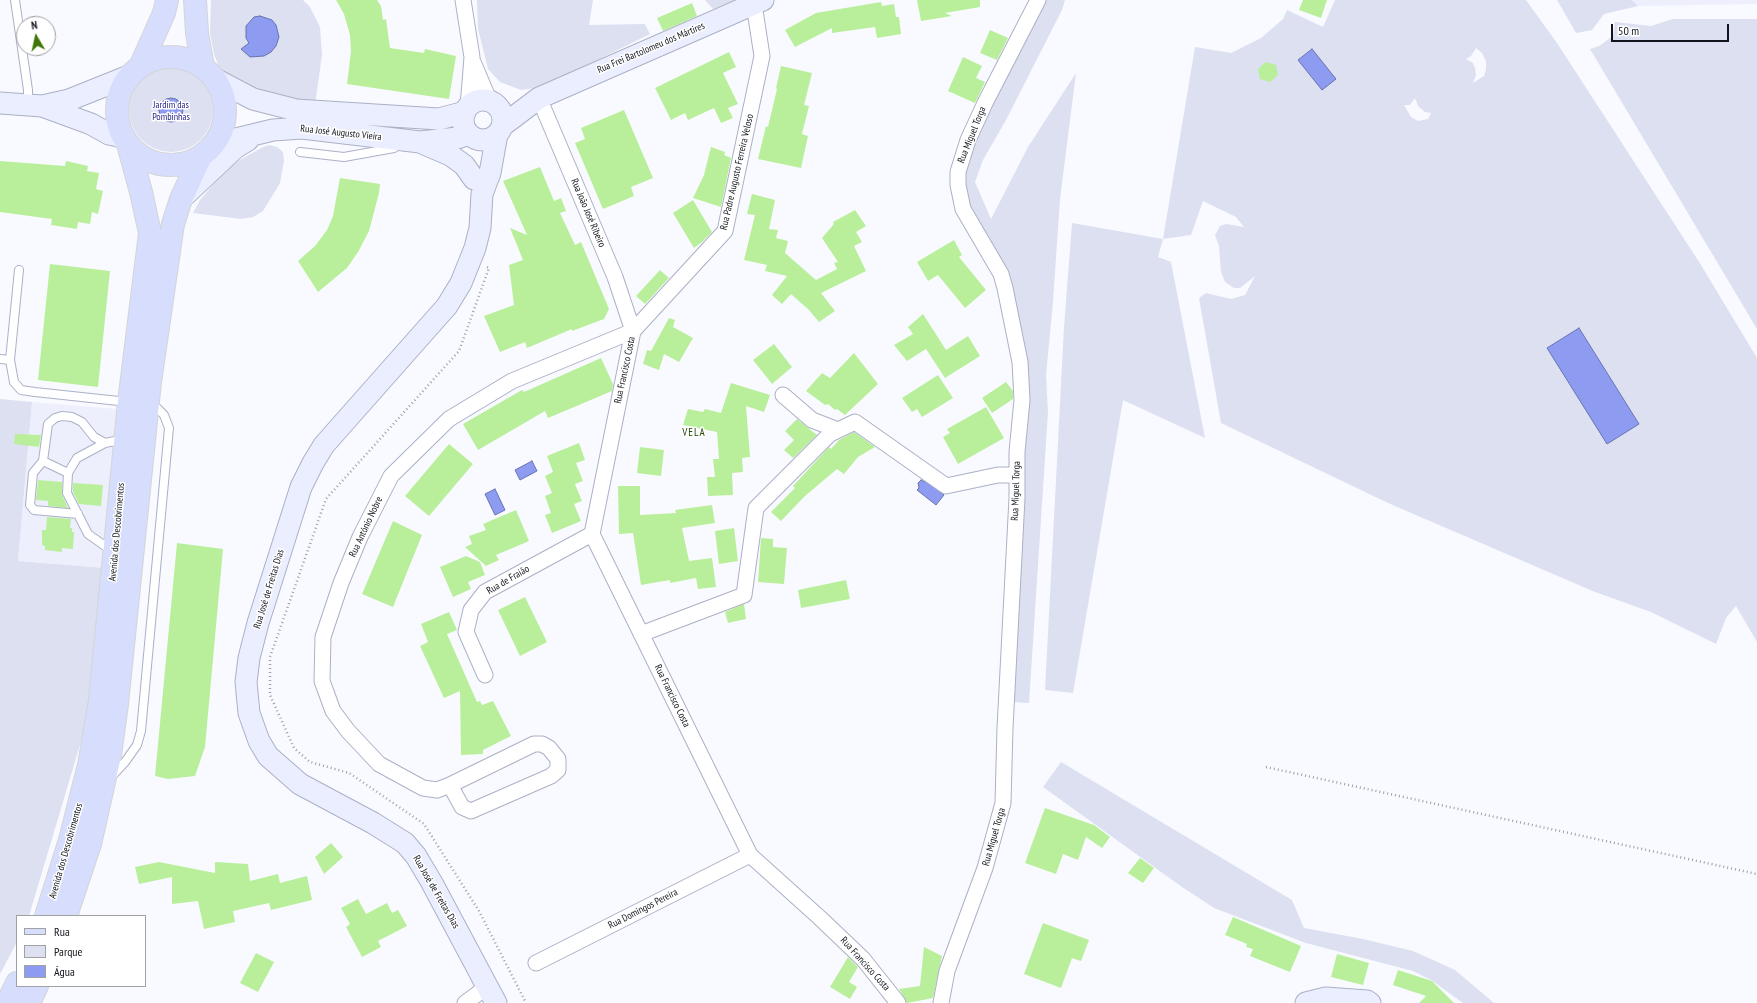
<!DOCTYPE html>
<html>
<head>
<meta charset="utf-8">
<style>
  body { margin:0 }
  #map { position:relative; width:1757px; height:1003px; overflow:hidden; background:#f9faff; font-family:"PT Sans Narrow",sans-serif }
  canvas { display:block }
  .legend { position:absolute; left:16px; top:915px; width:130px; height:72px; box-sizing:border-box; background:#fff; border:1px solid #a0a1a4; margin:0; padding:5px 7px; list-style:none; font-size:12px; color:#12141c }
  .legend li { display:flex; align-items:center; gap:8px; height:20px }
  .legend b { width:20px; border:1px solid #a0a1a4 }
  .north { position:absolute; left:16px; top:16px; width:40px; height:40px; box-sizing:border-box; background:#fff; border:1px solid #a0a1a4; border-radius:50%; rotate:351deg; font-size:11px; font-weight:700; line-height:16px; text-align:center; color:#12141c }
  .north::after { content:''; display:block; margin:auto; width:14px; height:18px; background:#3e7607; clip-path:polygon(50% 0,100% 100%,50% 72%,0 100%) }
  .scale { position:absolute; left:1611px; top:24px; width:118px; height:18px; box-sizing:border-box; border:2px solid #12141c; border-top:0; padding-left:5px; font-size:12px; line-height:14px; white-space:nowrap; color:#12141c; -webkit-text-stroke:3px #fff; paint-order:stroke }
</style>
</head>
<body>
<div id="map">
<canvas width="1757" height="1003"></canvas>
<ul class="legend">
<li><b style="height:5px;background:#d7ddfd"></b>Rua</li>
<li><b style="height:11px;background:#dce0f1"></b>Parque</li>
<li><b style="height:11px;background:#8d9cf0"></b>Água</li>
</ul>
<div class="north">N</div>
<div class="scale">50 m</div>
</div>
<script>
const ctx = document.querySelector('canvas').getContext('2d');
ctx.lineJoin = 'round';
function paint(path, color) { ctx.fillStyle = color; ctx.fill(path, 'evenodd'); }
const poly = rows => new Path2D(rows.map(r => 'M' + r).join(''));
function trace(path, color, width, dash) { ctx.strokeStyle = color; ctx.lineWidth = width; ctx.lineCap = dash ? 'butt' : 'round'; ctx.setLineDash(dash || []); ctx.stroke(path); }
function drawText(font, color, halo, rows, align = 'center') {
  ctx.font = font + ' "PT Sans Narrow",sans-serif'; ctx.lineWidth = 3; ctx.setLineDash([]); ctx.textBaseline = 'middle'; ctx.strokeStyle = halo; ctx.fillStyle = color; for (const [text, x, y, turn = 0] of rows) {
    ctx.save(); ctx.translate(x, y); ctx.rotate((+turn || 0) * Math.PI / 180); ctx.textAlign = isNaN(turn) ? turn : align; if (halo) ctx.strokeText(text, 0, 0); ctx.fillText(text, 0, 0); ctx.restore();
  }
}
paint(poly([
  [1632,0,1757,0,1757,4,1638,6],
  [32,402,118,409,105,568,18,561]
]), '#edf0fc');
paint(poly([
  [211,0,303,0,310,7,320,27,322,55,315,105,257,91,221,72,214,54,210,33],
  [272,20,278,31,241,49,249,43],
  [477,0,593,0,589,25,645,24,650,34,543,87,521,90,500,82,488,69,478,29],
  [705,0,737,0,713,9],
  [1046,0,1065,0,1062,10,1006,120,983,160,975,182,991,219,1028,147,1076,73,1060,199,1053,302,1046,375,1048,412,1029,703,1011,702,1023,451,1029,401,1029,381,1016,311,967,208,964,169,968,156,996,97],
  [1335,0,1526,0,1557,43,1701,265,1757,358,1757,642,1736,606,1726,618,1716,644,1651,612,1595,592,1388,503,1221,423,1199,298,1206,293,1231,299,1245,295,1255,276,1240,288,1234,288,1225,282,1221,272,1219,246,1215,235,1220,226,1226,224,1244,227,1236,217,1203,201,1191,235,1163,239,1158,257,1171,262,1205,438,1123,400,1073,693,1045,690,1064,327,1072,223,1163,239,1195,47,1231,53,1261,38,1283,19,1287,10,1323,27],
  [1476,48,1482,53,1486,61,1486,69,1484,76,1473,83,1476,75,1475,68,1473,63,1466,59,1471,56],
  [1415,98,1418,106,1425,112,1431,113,1428,119,1418,121,1411,117,1404,105,1410,105],
  [1579,328,1639,424,1547,348],
  [1557,0,1632,0,1638,6,1604,14,1592,30,1576,33],
  [1673,19,1757,19,1757,329,1590,49,1599,46,1613,36,1615,22,1651,26],
  '129 110a42 42 0 1 1 84 0a42 42 0 1 1-84 0Z',
  [269,145,277,147,283,152,284,161,280,183,263,211,253,217,241,219,193,213,200,200,221,175,238,161,263,147],
  [0,399,32,402,18,561,105,568,85,728,29,916,17,916,17,942,0,974],
  [1061,762,1292,900,1304,928,1363,939,1413,951,1455,970,1494,1003,1463,1003,1431,980,1413,971,1306,943,1214,908,1182,887,1043,787]
]), '#dce0f1');
const water = poly([
  [260,16,272,20,276,25,279,37,276,46,271,52,264,56,250,57,241,49,249,43,246,38,246,26,254,17,260,16],
  [1312,49,1336,79,1322,90,1298,60,1312,49],
  '159 110a12 12 0 1 1 24 0a12 12 0 1 1-24 0Z',
  [1579,328,1639,424,1607,444,1547,348,1579,328],
  [532,461,537,471,520,480,515,470,532,461],
  [921,480,925,482,926,480,944,495,936,505,917,490,919,488,918,483,921,480],
  [495,489,505,510,495,515,485,494,495,489]
]);
paint(water, '#8d9cf0');
trace(water, '#6873b0', 1);
paint(poly([
  [336,0,377,0,381,6,383,20,386,19,390,48,424,53,425,49,456,56,449,99,347,84,351,51,350,35,344,14],
  [917,0,980,0,980,7,945,13,952,16,921,21],
  [1303,0,1327,0,1321,18,1299,10],
  [881,2,882,6,894,4,896,17,899,17,901,34,877,38,875,27,832,33,832,28,795,47,785,30,816,13],
  [692,3,697,16,663,31,657,18],
  [990,30,1008,38,997,60,980,53],
  [729,52,736,67,723,73,738,104,728,108,733,118,721,123,714,108,688,120,685,113,671,120,655,88],
  [963,57,982,66,976,78,985,82,975,103,948,91],
  [1266,62,1276,65,1278,75,1270,82,1260,79,1258,69],
  [781,66,812,73,804,105,809,106,802,134,808,136,801,168,758,159,766,126,768,127,777,89,776,88],
  [624,110,653,178,631,187,634,196,603,209,575,143,585,139,581,128],
  [711,147,725,152,724,155,731,158,721,207,693,198,704,175],
  [0,161,65,166,66,161,88,166,87,171,99,173,96,189,103,191,98,214,92,212,90,224,78,222,77,229,51,225,52,219,0,212],
  [540,167,554,201,561,198,566,211,560,213,575,245,581,242,609,309,604,319,572,331,572,329,527,348,525,342,500,352,484,316,514,305,509,265,523,260,510,228,527,235,503,181],
  [340,178,380,184,379,193,369,231,358,252,347,268,318,292,298,261,315,246,327,230,333,216],
  [752,194,775,200,769,229,778,230,776,238,788,241,785,253,816,280,837,269,834,263,838,262,822,238,834,224,833,222,855,210,866,226,856,232,862,242,854,246,866,271,821,293,835,311,819,322,809,310,791,294,782,304,772,295,787,276,765,271,767,265,744,260,755,215,747,214],
  [693,200,712,232,702,242,694,248,673,213],
  [954,240,962,255,959,257,986,290,965,308,938,275,928,281,917,262],
  [50,264,110,271,98,387,38,380],
  [660,270,669,278,645,304,636,296],
  [923,314,946,350,968,336,980,356,945,378,926,349,907,361,894,345,913,334,908,327],
  [669,318,675,320,673,327,693,338,679,362,664,354,659,370,643,364,647,350,651,351],
  [774,344,792,367,772,384,753,360],
  [854,353,878,384,845,415,837,409,835,410,828,404,825,405,806,391,822,373,830,378],
  [601,358,613,384,612,391,548,418,545,411,478,450,463,424,522,390,524,392],
  [938,375,953,398,922,417,917,409,912,412,902,398],
  [1006,382,1013,391,1013,399,992,413,982,398],
  [731,383,770,395,764,412,746,406,750,457,742,458,743,472,732,473,733,495,708,496,707,477,715,477,713,459,719,459,717,432,683,425,688,409,703,412,705,409,721,413],
  [986,407,1004,438,958,464,943,437,950,433,947,429],
  [797,419,817,435,793,458,784,450,794,440,785,431],
  [854,432,875,447,858,457,844,474,837,469,805,496,781,521,771,512,795,488,793,486,829,447,831,449,839,440],
  [15,434,41,435,39,447,14,444],
  [579,443,585,460,576,463,583,481,575,484,582,501,574,504,581,521,552,533,545,515,551,513,545,496,552,493,545,476,553,472,547,456],
  [449,444,473,464,429,516,405,496],
  [640,447,664,450,661,476,637,473],
  [38,480,62,482,62,495,68,508,48,506,48,501,36,500],
  [73,483,103,485,101,506,79,504,73,492],
  [618,486,640,486,640,515,676,513,675,510,712,505,715,523,682,528,689,561,712,558,716,587,698,589,696,578,670,583,670,580,641,585,633,533,619,534],
  [516,510,529,541,496,555,499,560,486,566,465,547,472,544,469,536,486,530,483,524],
  [47,517,71,519,70,528,72,528,72,532,74,532,73,549,62,548,62,552,45,550,45,546,42,545,42,530,46,530],
  [393,521,422,535,393,607,362,594],
  [734,528,738,561,719,564,715,531],
  [761,538,773,539,773,547,787,548,784,584,758,582],
  [177,543,223,549,205,747,195,776,168,779,155,776],
  [466,556,480,562,485,575,468,582,471,589,453,597,440,567],
  [846,580,850,599,801,608,798,590],
  [525,597,547,642,520,656,498,610],
  [744,604,746,619,728,623,725,612],
  [449,612,457,630,447,634,477,702,480,701,482,705,493,701,511,736,483,750,483,754,461,755,460,691,444,698,420,646,428,642,421,624],
  [1045,808,1094,825,1110,837,1102,848,1086,837,1078,860,1063,854,1056,874,1025,863],
  [331,843,343,857,324,874,315,857],
  [1140,858,1154,868,1143,883,1128,873],
  [159,862,215,873,215,862,248,864,250,881,278,874,280,883,307,876,312,900,271,910,269,903,233,911,235,922,204,929,198,901,172,904,172,877,139,884,135,867],
  [358,899,366,914,387,903,392,913,398,910,407,926,378,941,381,947,362,957,346,927,350,924,341,908],
  [1233,917,1301,946,1290,972,1250,956,1253,949,1246,947,1247,944,1225,935],
  [1043,923,1089,940,1081,961,1072,958,1061,988,1024,974],
  [924,947,942,956,933,998,907,1003,899,989,920,986],
  [256,953,274,962,258,992,240,983],
  [1337,954,1369,963,1363,985,1331,977],
  [848,957,858,967,849,982,857,987,850,999,830,987],
  [1398,970,1432,981,1454,1003,1419,1003,1426,996,1393,985]
]), '#b9ef9b');
const lane = poly([
  [15,0,28,90,28,104],
  [300,152,344,157,394,148,398,145],
  [19,270,10,360,14,382,21,390,35,392,128,402],
  [0,359,10,360],
  [43,461,68,473],
  [78,514,34,510,30,505,33,473,43,461,48,424,55,418,62,416,72,417,82,422,94,437,105,443],
  [112,551,88,534,67,493,68,473,77,458,105,443,125,439],
  [111,777,125,762,137,745,141,731,169,428,164,415,151,402]
]);
const street = poly([
  [463,0,472,57,468,107],
  [473,62,490,102],
  [539,98,615,277,633,331],
  [633,331,592,534,750,855,820,918,863,959,898,1003],
  [783,395,812,420,838,430],
  [641,634,744,595,756,508,830,434,855,422,946,486,998,475,1017,475],
  [485,675,466,632,471,610,485,592,592,534],
  [450,785,534,744,542,744,549,748,558,759,558,770,551,776,471,811,462,807,450,785,437,790,423,788,379,764,348,731,333,711,322,681,323,637,341,583,360,537,391,476,449,419,512,381,633,331,725,231,762,56,754,4],
  [536,963,750,855],
  [465,1003,488,986],
  [941,1003,947,971,985,868,1003,803,1005,728,1017,498,1017,452,1022,400,1020,362,1005,288,1001,274,963,209,958,185,958,172,968,140,985,103,1038,0]
]);
const secondary = poly([
  [215,79,253,99,296,110,439,119,465,112],
  '463 120a20 20 0 1 1 40 0a20 20 0 1 1-40 0Z',
  [0,103,42,106,91,124,109,134,123,137],
  [42,106,69,100,129,76],
  [502,126,539,98,763,0],
  [422,143,450,155,464,165,474,179],
  [215,144,273,130,302,128,420,142,458,138,469,134],
  [182,198,235,148,248,140],
  [496,1003,432,883,416,856,405,843,373,823,300,784,268,756,259,741,249,713,246,682,249,658,258,623,301,487,313,463,324,445,447,306,461,283,475,248,480,228,482,194,490,173,497,134],
  [1306,1003,1326,998,1367,1001,1370,1003]
]);
const primary = poly([
  [195,0,197,33,203,67],
  '117 111a54 54 0 1 1 108 0a54 54 0 1 1-108 0Z',
  [140,67,164,13,167,0],
  [46,916,70,840,89,765,100,700,129,402,150,233,141,192,128,144],
  [66,916,90,844,110,755,117,704,150,382,173,224,181,199,200,158],
  [7,1003,17,983],
  [29,1003,37,986]
]);
trace(lane, '#abb0c6', 10);
trace(street, '#abb0c6', 17);
trace(secondary, '#abb0c6', 23);
trace(primary, '#d4d5d6', 24);
trace(poly([
  [487,267,489,268,459,351,326,499,270,657,270,695,294,748,310,762,349,773,424,824,479,911,526,1003],
  [1266,767,1757,874]
]), '#9e9fa5', 2.5, [1, 3]);
trace(lane, '#fff', 8);
trace(street, '#fff', 15);
trace(secondary, '#ebeefe', 21);
trace(primary, '#d7ddfd', 22);
drawText('10px', '#12141c', '#fff', [
  ["Rua Frei Bartolomeu dos Mártires",651,48,-23],
  ["Rua José Augusto Vieira",341,133,6],
  ["Rua Miguel Torga",972,135,-68],
  ["Rua Padre Augusto Ferreira Veloso",737,172,-77],
  ["Rua João José Ribeiro",588,213,67],
  ["Rua Francisco Costa",625,370,-78],
  ["Rua Miguel Torga",1016,491,-88],
  ["Rua António Nobre",366,527,-65],
  ["Avenida dos Descobrimentos",117,532,-85],
  ["Rua de Fraião",508,580,-30],
  ["Rua José de Freitas Dias",269,589,-73],
  ["Rua Francisco Costa",672,696,64],
  ["Rua Miguel Torga",994,837,-74],
  ["Avenida dos Descobrimentos",66,851,-74],
  ["Rua José de Freitas Dias",436,892,60],
  ["Rua Domingos Pereira",643,909,-27],
  ["Rua Francisco Costa",865,964,48]
]);
drawText('10px', '#282786', '#fff', [
  ["Jardim das",171,105],
  ["Pombinhas",171,117]
]);
ctx.letterSpacing = '1px';
drawText('11px', '#234704', '#fff', [
  ["VELA",694,433]
]);
ctx.letterSpacing = '0px';
</script>
</body>
</html>
